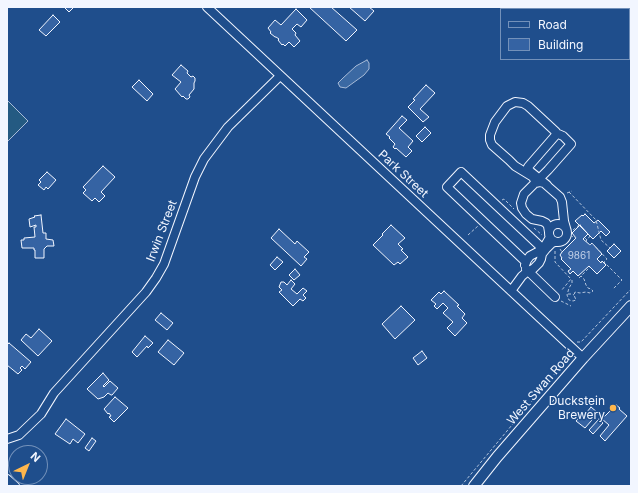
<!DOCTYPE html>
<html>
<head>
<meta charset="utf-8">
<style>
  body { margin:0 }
  #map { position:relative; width:638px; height:493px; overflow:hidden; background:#1f4e8c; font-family:Inter,sans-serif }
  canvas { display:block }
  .frame { position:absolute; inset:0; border:8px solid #f2f6ff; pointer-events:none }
  .legend { position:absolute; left:500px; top:8px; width:130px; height:52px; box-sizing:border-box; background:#1f4e8c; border:1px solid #7391ba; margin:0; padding:5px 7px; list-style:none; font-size:12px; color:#f2f6ff }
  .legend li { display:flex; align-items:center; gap:8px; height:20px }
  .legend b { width:20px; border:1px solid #7391ba }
  .north { position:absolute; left:8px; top:445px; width:40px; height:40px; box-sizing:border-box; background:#1f4e8c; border:1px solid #7391ba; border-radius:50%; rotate:43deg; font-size:11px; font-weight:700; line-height:16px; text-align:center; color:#f2f6ff }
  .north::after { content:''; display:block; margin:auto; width:14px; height:18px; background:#ffb74d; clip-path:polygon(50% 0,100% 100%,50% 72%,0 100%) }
</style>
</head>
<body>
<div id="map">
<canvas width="638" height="493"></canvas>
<div class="frame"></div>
<ul class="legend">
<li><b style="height:5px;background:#1f4e8c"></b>Road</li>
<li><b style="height:11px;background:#3563a3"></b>Building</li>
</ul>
<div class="north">N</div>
</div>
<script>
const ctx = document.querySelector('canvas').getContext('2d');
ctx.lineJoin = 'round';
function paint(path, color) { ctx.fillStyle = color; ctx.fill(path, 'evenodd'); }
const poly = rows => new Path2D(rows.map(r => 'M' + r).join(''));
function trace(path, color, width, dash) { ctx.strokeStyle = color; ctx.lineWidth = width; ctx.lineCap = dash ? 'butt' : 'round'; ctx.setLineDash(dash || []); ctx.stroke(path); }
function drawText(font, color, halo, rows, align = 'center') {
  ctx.font = font + ' Inter,sans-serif'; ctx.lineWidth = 3; ctx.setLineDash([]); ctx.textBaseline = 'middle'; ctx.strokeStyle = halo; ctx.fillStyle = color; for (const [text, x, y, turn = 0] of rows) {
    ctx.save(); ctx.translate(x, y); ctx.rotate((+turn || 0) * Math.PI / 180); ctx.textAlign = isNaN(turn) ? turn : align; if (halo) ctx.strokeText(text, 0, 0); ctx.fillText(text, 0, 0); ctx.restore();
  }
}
const green = poly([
  [7,100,28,121,7,142,7,100]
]);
paint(green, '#245a82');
trace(green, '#a8bbd7', 1);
const water = poly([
  [367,60,369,63,369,69,364,75,346,88,340,87,338,83,343,78,356,66,367,60]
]);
paint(water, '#3b69a3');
trace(water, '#a8bbd7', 1);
const building = poly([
  [64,7,74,7,69,12,64,7],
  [309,7,331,7,357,30,346,41,309,7],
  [349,7,369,7,374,11,365,21,349,7],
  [296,9,307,20,301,27,297,24,292,29,296,33,295,35,300,41,294,47,289,42,285,46,283,44,282,45,278,40,279,39,276,37,275,37,270,33,271,32,268,28,275,20,281,25,296,9],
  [53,15,60,22,46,36,39,30,53,15],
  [181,65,188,71,187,73,191,77,193,76,195,78,195,81,194,83,194,89,189,95,190,97,188,99,186,99,183,96,182,97,175,89,181,82,172,75,181,65],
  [139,80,153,94,147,101,132,87,139,80],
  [426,85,435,93,420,109,429,117,423,122,408,107,415,100,413,99,426,85],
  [402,116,407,120,399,128,413,141,408,147,412,151,406,157,396,148,395,149,393,147,395,144,389,138,390,137,386,134,402,116],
  [425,127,431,133,422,142,416,136,425,127],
  [103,166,115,177,101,192,105,196,99,202,95,198,92,201,83,193,86,190,83,187,103,166],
  [47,172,56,180,48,189,46,187,44,190,38,185,41,182,39,180,47,172],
  [585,214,594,223,598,220,610,232,606,236,601,231,593,239,575,221,582,215,583,216,585,214],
  [41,215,43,233,46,233,46,239,53,240,54,246,47,246,44,249,44,258,35,258,35,250,34,250,34,248,22,248,21,240,24,240,24,238,35,237,34,227,36,227,36,225,30,227,29,219,35,217,34,216,41,215],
  [391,225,405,238,398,244,403,249,401,250,408,257,400,264,398,262,394,265,373,245,383,235,382,234,391,225],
  [580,225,588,234,583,239,590,245,592,243,602,254,597,259,601,263,602,261,606,265,597,274,589,266,578,276,573,271,570,274,568,271,571,269,561,259,562,258,560,255,562,252,576,238,572,233,580,225],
  [279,229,295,244,297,241,309,252,304,257,307,259,301,266,271,238,279,229],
  [614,244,621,251,614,258,607,251,614,244],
  [277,257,283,262,275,270,270,265,277,257],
  [295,269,300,275,294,280,289,275,295,269],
  [291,280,295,284,291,289,297,294,303,288,307,291,303,295,306,298,303,301,300,299,293,306,279,292,282,290,279,287,281,282,284,282,287,285,291,280],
  [444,291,459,305,457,306,465,314,462,318,467,323,455,336,447,328,453,322,443,313,448,308,443,303,437,309,434,306,436,304,431,300,439,292,441,294,444,291],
  [401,306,415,320,395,339,382,324,401,306],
  [161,313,173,323,167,330,155,320,161,313],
  [39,329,52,341,38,356,21,340,26,334,31,338,39,329],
  [145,336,153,343,148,348,147,346,137,357,132,352,145,336],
  [168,340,184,353,174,365,158,352,168,340],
  [9,343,31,362,25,369,22,366,20,368,22,370,18,374,7,365,7,345,9,343],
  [422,351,427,358,418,365,413,358,422,351],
  [103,373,109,380,103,386,104,387,110,381,118,388,112,395,111,395,108,393,104,397,98,399,87,389,103,373],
  [115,397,128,408,114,422,109,417,111,416,109,413,108,414,104,409,115,397],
  [616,405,620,408,619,409,627,416,605,441,600,436,609,425,602,419,616,405],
  [591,407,598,413,585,428,576,421,581,415,583,417,591,407],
  [66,419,85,434,78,443,73,439,70,444,55,434,66,419],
  [599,419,603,423,593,434,589,430,599,419],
  [92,438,96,441,89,451,85,448,92,438]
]);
paint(building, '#3563a3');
trace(building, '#f2f6ff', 1);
const minor = poly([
  [207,7,583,358],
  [537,181,548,170,571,144,563,136,556,133],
  [535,183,535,181,533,177,515,166,509,160,492,145,490,140,490,135,495,122,507,106,515,102,523,103,528,106,556,132,555,136,528,167,529,170,531,172,547,185],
  '549 233a9 9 0 1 1 18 0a9 9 0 1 1-18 0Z',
  [549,232,548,226,546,223,542,221,532,219,526,214,522,208,521,203,524,194,535,183,540,182,544,183,560,197,562,202,564,221,566,228],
  [526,262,447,187,461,172,543,249,550,237],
  [525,265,527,260,530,256,543,249,544,251],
  [526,269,555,297],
  [511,291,522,276,528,271,533,269,539,263,541,259,542,254,546,249,552,243,555,242],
  [7,439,19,435,41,414,54,393,146,292,156,278,164,264,195,177,204,159,228,127,280,76],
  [7,479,15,486]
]);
const major = poly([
  [474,486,497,457,583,358,631,306]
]);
trace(minor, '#f2f6ff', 10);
trace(major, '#f2f6ff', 12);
trace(poly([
  [569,192,596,220,601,240,610,248],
  [567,193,572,191],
  [502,200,504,199,514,209],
  [534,228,542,235],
  [573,230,579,225],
  [468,235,478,226],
  [571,235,571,236,576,238],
  [585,238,587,240,590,236],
  [587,240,586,241,590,245,592,243,607,259,604,262,622,280,613,289],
  [562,245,564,243],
  [560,249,562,252],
  [555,251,555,262,571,279,561,291],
  [579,278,590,267],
  [572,280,572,283,569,288,567,295,569,300,573,301,576,300,574,295,575,292,580,293,586,292,590,293,593,291,591,289,588,288,586,285,584,279,581,276],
  [568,294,572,294,574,295],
  [561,301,571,306],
  [577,342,581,342,631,289],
  [461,486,568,358,567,354]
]), '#b3c4dc', 1, [3, 2]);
trace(minor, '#1f4e8c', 8);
trace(major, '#1f4e8c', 10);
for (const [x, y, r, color] of [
  [613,408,4,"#ffb74d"]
]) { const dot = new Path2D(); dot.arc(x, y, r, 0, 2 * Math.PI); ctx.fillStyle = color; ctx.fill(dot); trace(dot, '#1f4e8c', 1.5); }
drawText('10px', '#c3d1e8', null, [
  ["9861",579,256]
]);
drawText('12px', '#f2f6ff', '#1f4e8c', [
  ["Park Street",403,174,43],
  ["Irwin Street",162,231,-69],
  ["West Swan Road",541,387,-49]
]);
drawText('12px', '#f2f6ff', '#1f4e8c', [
  ["Duckstein",605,401],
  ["Brewery",605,415]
], 'right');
</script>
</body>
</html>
